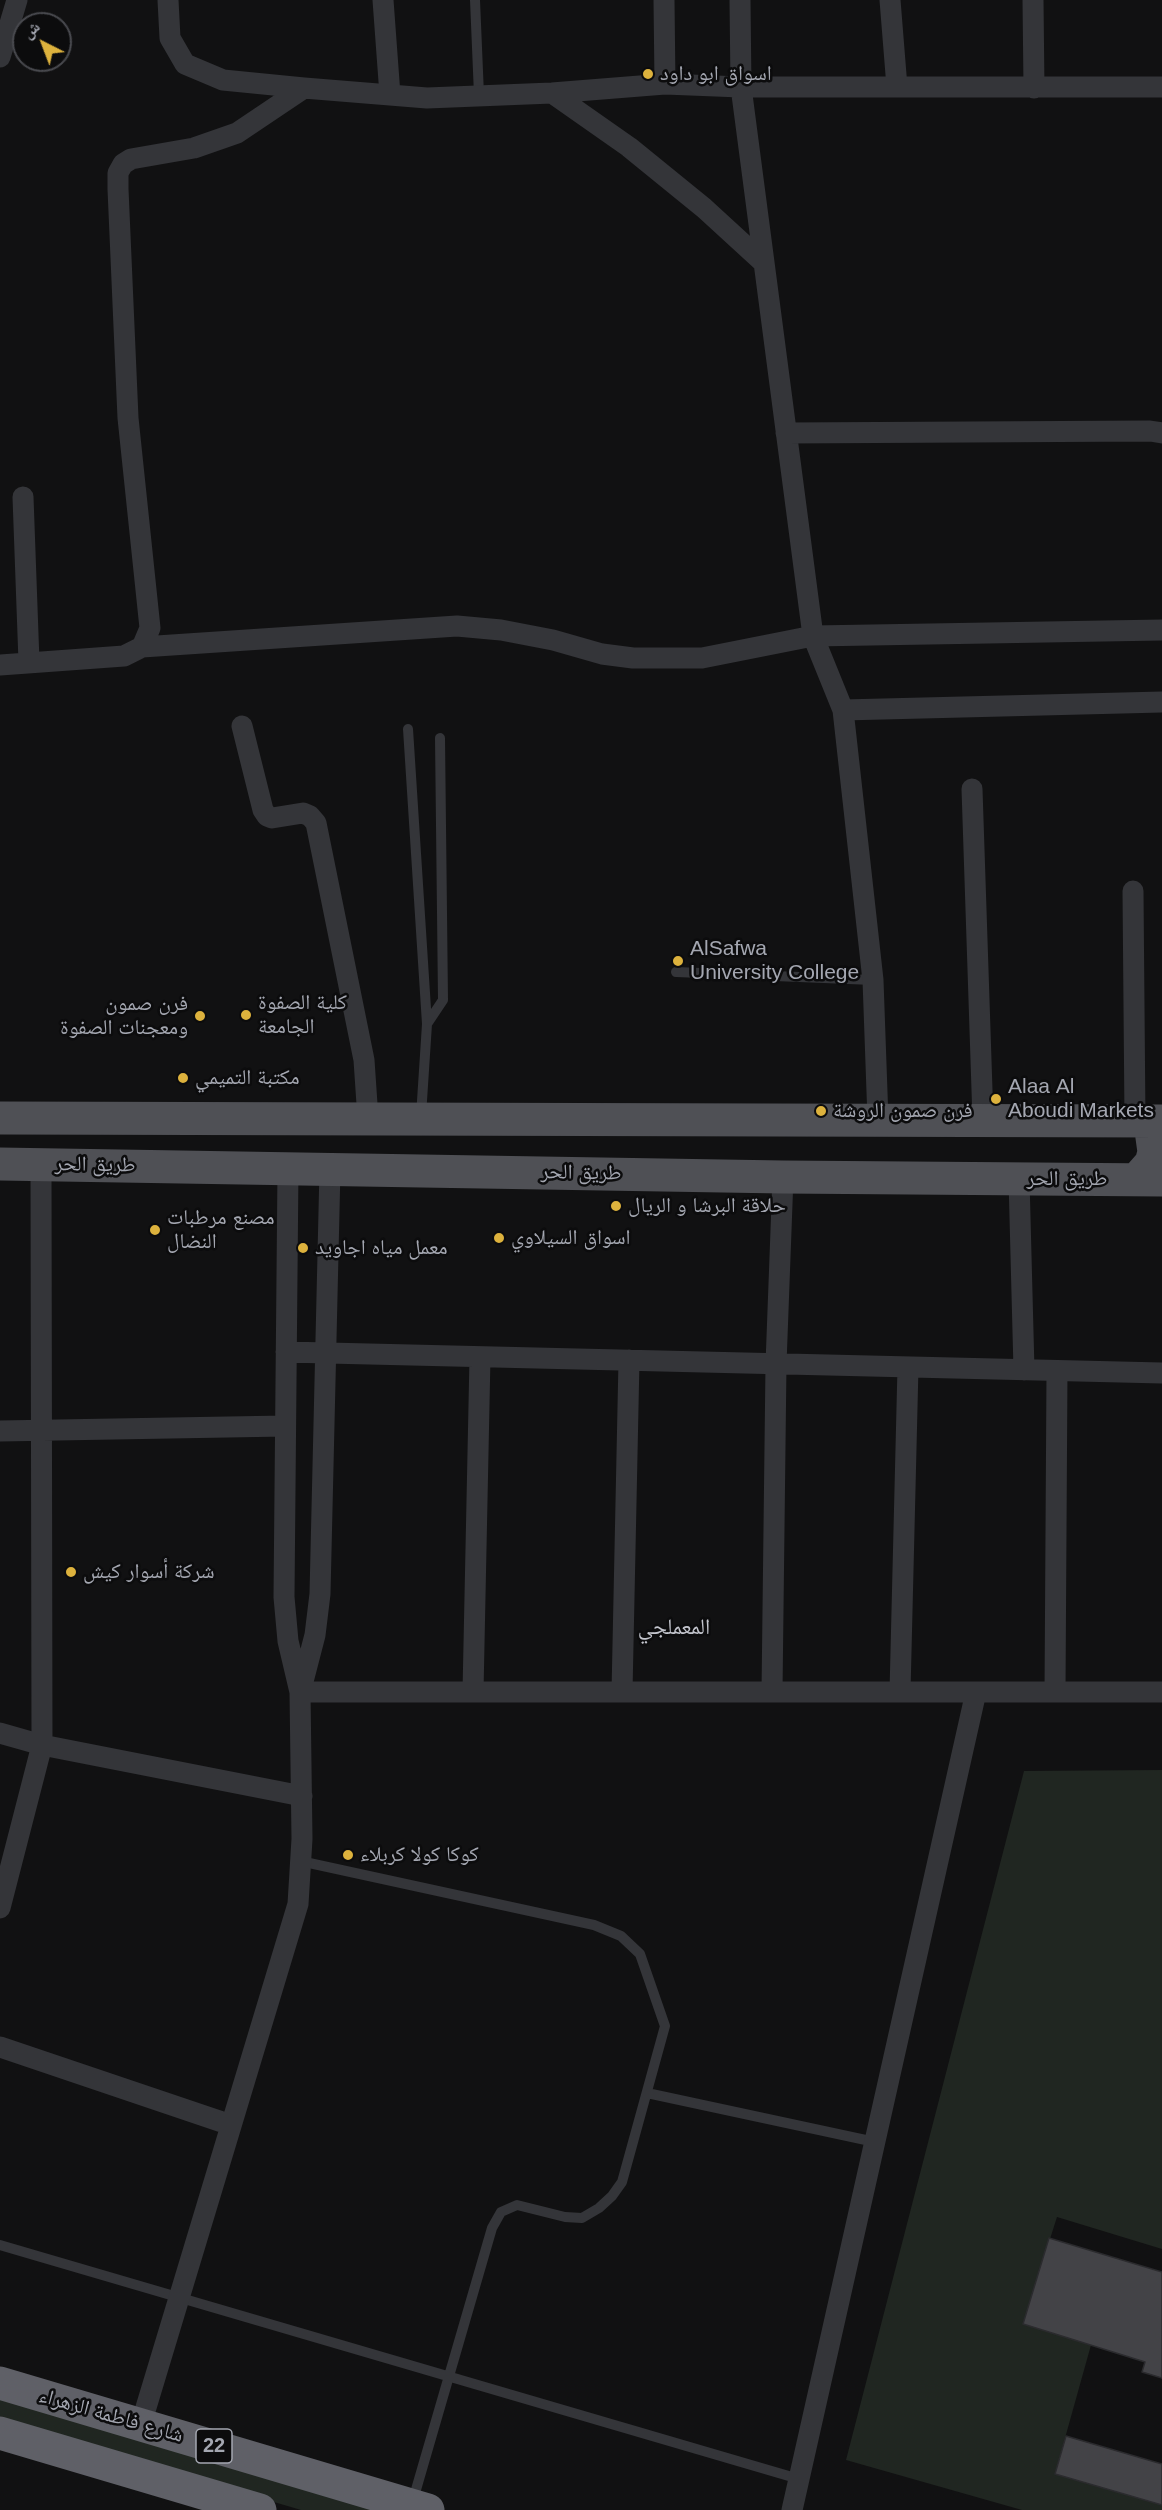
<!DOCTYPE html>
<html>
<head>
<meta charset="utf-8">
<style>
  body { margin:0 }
  #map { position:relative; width:1162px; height:2510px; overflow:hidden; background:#111112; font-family:Helvetica,"Noto Naskh Arabic",sans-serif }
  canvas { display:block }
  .north { position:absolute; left:12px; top:12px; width:60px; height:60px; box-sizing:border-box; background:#0c0c0d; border:2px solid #494a4f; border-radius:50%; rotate:318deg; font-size:16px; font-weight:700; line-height:24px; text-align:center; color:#a4a7b1 }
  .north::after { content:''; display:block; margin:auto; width:21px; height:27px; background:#ddb23d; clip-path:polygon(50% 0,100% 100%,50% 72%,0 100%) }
</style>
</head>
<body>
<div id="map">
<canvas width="1162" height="2510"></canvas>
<div class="north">ش</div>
</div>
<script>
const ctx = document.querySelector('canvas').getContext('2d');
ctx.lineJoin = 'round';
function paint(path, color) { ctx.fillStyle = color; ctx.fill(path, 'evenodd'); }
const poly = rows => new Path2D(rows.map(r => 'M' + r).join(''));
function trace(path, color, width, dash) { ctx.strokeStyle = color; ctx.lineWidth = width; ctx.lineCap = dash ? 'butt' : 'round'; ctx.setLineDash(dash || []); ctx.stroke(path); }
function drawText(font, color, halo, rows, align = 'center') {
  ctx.font = font + ' Helvetica,"Noto Naskh Arabic",sans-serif'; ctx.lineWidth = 5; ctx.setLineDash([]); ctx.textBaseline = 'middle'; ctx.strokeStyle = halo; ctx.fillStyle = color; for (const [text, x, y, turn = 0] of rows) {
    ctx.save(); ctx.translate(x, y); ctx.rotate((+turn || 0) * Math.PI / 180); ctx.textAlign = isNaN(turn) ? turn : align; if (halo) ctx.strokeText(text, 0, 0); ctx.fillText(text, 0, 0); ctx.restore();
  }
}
paint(poly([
  [1162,1770,1162,2249,1057,2217,1023,2324,1091,2345,1055,2474,1162,2505,1162,2510,1022,2510,846,2460,1024,1771],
  [0,2399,376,2510,301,2510,0,2421]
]), '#202621');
const building = poly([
  [1049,2238,1162,2272,1162,2378,1142,2372,1145,2362,1023,2324,1049,2238],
  [1066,2436,1162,2464,1162,2505,1055,2474,1066,2436]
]);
paint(building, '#434347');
trace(building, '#2b2b2e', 1.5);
trace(poly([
  [475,0,479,95],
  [408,729,427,1024,421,1116],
  [676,972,873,980],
  [427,1024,443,1000,440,738],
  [300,1861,594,1925,621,1936,640,1954,665,2026,622,2182,612,2196,599,2208,582,2218,565,2217,517,2205,501,2212,492,2228,413,2500],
  [647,2093,875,2142],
  [0,2245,799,2479]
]), '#343539', 10);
trace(poly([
  [168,0,170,38,185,64,223,80,304,88,427,98,552,93,665,84,741,87,1162,87],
  [383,0,390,95],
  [664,0,665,84],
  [740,0,741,87,813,636,843,710,873,980,878,1120],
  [890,0,897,87],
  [1033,0,1034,88],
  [0,57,17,0],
  [552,93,629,147,704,208,764,263],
  [786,433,1150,431,1162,433],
  [23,497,29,662],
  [142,647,457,626,501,630,553,640,602,654,633,658,702,658,813,636,1162,630],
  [0,665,124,656,142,647,150,628,128,418,118,189,118,173,123,164,131,159,194,148,237,133,304,88],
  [843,710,1162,702],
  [242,726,263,810,267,816,272,818,303,813,310,816,316,823,364,1060,368,1119],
  [972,789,983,1120],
  [1133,891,1135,1121],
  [1019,1179,1024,1370],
  [286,1352,1162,1373],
  [0,1431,285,1426],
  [301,1689,315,1635,320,1594,330,1169],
  [300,1692,1162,1692],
  [473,1692,480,1357],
  [622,1692,629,1360],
  [772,1692,776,1364,783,1177],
  [900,1692,908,1367],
  [1055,1692,1057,1371],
  [0,1733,42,1745,302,1796],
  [0,1908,42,1745,41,1164],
  [0,2047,231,2125],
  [141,2424,298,1904,302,1839,300,1692,288,1641,284,1597,288,1168],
  [792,2510,976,1692]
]), '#343539', 21);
trace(poly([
  [0,1118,1162,1121],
  [0,1164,783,1177,1162,1180],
  [1136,1180,1151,1163,1154,1152,1151,1130,1145,1121]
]), '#4f5055', 33);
trace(poly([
  [0,2383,428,2510],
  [0,2433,260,2510]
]), '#5f6067', 33);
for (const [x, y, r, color] of [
  [648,74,6,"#ddb23d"],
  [678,961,6,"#ddb23d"],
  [246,1015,6,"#ddb23d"],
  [200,1016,6,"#ddb23d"],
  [183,1078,6,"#ddb23d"],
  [996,1099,6,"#ddb23d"],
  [821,1111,6,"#ddb23d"],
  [616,1206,6,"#ddb23d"],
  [155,1230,6,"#ddb23d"],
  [499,1238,6,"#ddb23d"],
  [303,1248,6,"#ddb23d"],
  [71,1572,6,"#ddb23d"],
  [348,1855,6,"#ddb23d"]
]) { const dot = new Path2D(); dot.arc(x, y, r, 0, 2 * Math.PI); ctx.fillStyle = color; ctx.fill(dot); trace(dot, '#0c0c0d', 2); }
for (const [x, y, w] of [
  [214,2446,36]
]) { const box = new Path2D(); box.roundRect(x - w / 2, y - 17, w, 34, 4.5); ctx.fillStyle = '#0c0c0d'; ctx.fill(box); trace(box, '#a4a7b1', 1.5); }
drawText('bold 20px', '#a4a7b1', null, [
  ["22",214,2446]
]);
drawText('21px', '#a4a7b1', '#0c0c0d', [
  ["اسواق ابو داود",660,74],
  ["AlSafwa",690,949],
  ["University College",690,973],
  ["كلية الصفوة",258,1003],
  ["الجامعة",258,1027],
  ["فرن صمون",188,1004,"right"],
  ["ومعجنات الصفوة",188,1028,"right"],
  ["مكتبة التميمي",195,1078],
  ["Alaa Al",1008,1087],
  ["Aboudi Markets",1008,1111],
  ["فرن صمون الروشة",833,1111],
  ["حلاقة البرشا و الريال",628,1206],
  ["مصنع مرطبات",167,1218],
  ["النضال",167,1242],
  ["اسواق السيلاوي",511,1238],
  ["معمل مياه اجاويد",315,1248],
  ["شركة أسوار كيش",83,1572],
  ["كوكا كولا كربلاء",360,1855]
], 'left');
drawText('21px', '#a4a7b1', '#0c0c0d', [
  ["طريق الحر",95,1165,1],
  ["طريق الحر",581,1173,1],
  ["طريق الحر",1067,1179],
  ["شارع فاطمة الزهراء",111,2416,16]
]);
drawText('22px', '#c4c6ce', '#0c0c0d', [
  ["المعملجي",674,1628]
]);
</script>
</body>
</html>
